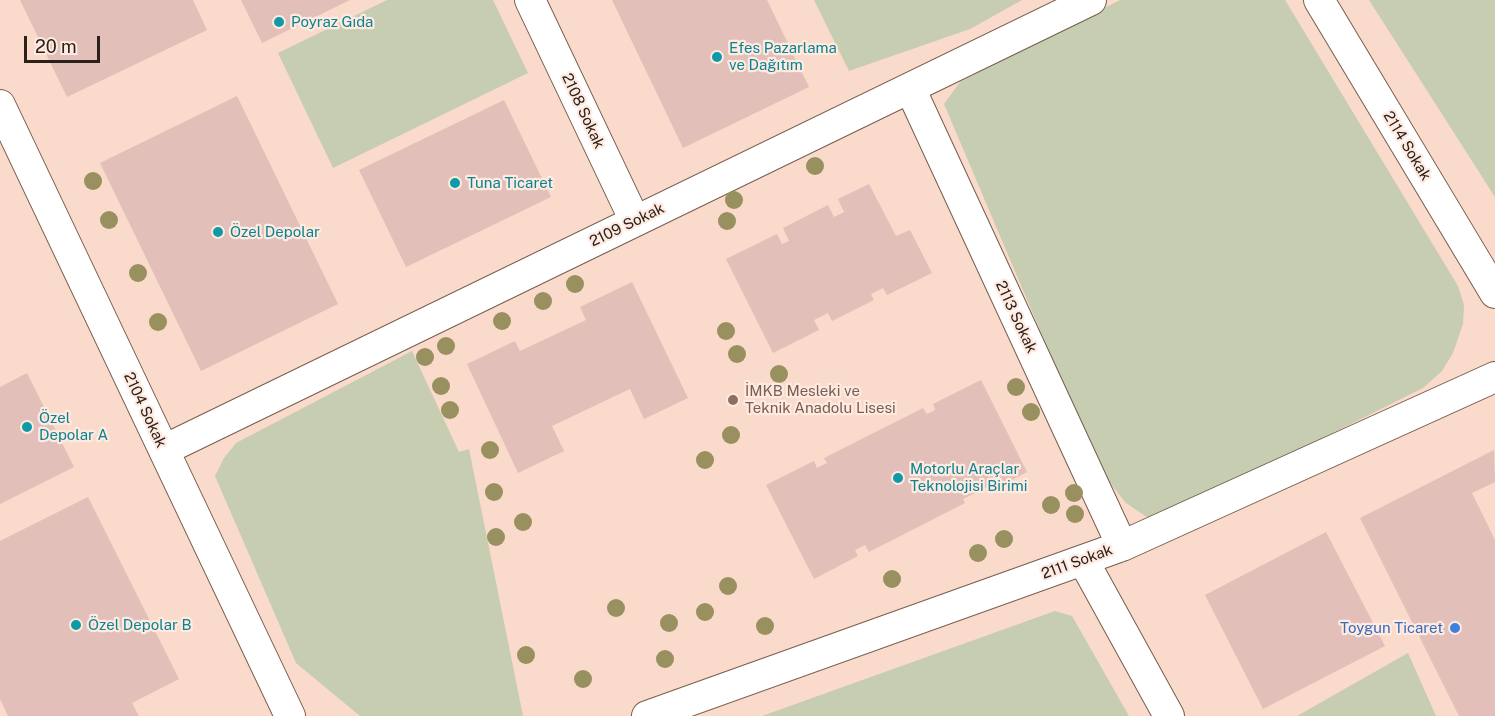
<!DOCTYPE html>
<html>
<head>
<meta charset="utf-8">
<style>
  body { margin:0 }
  #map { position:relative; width:1495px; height:716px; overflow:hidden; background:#fadaca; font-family:"Public Sans",sans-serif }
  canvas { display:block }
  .scale { position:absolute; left:24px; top:36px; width:76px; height:27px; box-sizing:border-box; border:3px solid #2c201a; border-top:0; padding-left:8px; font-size:18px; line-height:21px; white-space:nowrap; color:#2c201a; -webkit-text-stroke:4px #feeae0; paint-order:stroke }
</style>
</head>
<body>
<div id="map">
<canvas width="1495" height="716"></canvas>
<div class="scale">20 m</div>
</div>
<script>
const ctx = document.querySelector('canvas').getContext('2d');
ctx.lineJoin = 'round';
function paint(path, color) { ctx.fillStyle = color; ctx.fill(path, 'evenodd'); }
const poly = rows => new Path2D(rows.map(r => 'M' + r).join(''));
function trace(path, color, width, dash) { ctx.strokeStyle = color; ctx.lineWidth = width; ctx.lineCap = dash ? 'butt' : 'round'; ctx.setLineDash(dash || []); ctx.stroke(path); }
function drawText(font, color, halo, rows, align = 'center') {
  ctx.font = font + ' "Public Sans",sans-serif'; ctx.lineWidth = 4.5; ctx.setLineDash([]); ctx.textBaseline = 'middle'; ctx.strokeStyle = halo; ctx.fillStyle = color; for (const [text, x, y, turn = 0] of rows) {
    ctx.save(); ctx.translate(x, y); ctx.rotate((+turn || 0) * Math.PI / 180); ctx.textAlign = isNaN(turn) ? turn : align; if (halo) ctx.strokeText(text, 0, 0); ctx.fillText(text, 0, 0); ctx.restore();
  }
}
paint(poly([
  [387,0,493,0,528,73,333,168,278,53],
  [814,0,1022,0,970,29,849,71],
  [1120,0,1285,0,1458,286,1464,305,1463,324,1453,353,1442,371,1423,388,1154,522,1126,503,1099,469,944,104,960,82],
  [1369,0,1495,0,1495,197],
  [412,351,459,452,469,449,523,716,360,716,296,663,215,476,224,458,236,443],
  [1055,611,1072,616,1129,716,762,716],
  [1408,653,1436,716,1297,716]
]), '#c6cdb0');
paint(poly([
  [20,0,193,0,207,30,67,97],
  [241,0,350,0,262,43],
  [612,0,767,0,809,87,683,148],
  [237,96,338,304,201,371,100,163],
  [504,100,551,197,406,267,359,170],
  [869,184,896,236,910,230,932,273,887,295,883,288,871,294,874,300,832,321,828,313,814,320,819,330,773,353,726,259,777,234,782,244,789,241,783,228,828,205,834,217,844,212,838,199],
  [632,282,688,398,644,419,630,389,552,426,564,451,518,473,467,364,515,341,520,351,586,320,580,307],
  [27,373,74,467,0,504,0,387],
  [981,380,1027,472,995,489,993,484,963,499,965,503,869,552,865,545,855,550,858,556,814,579,766,485,814,461,817,468,827,463,824,458,923,408,927,414,935,410,933,404],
  [1494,450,1495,482,1472,493,1495,540,1495,716,1459,716,1360,518],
  [88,497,179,679,132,703,139,716,8,716,0,699,0,541],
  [1326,532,1385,646,1263,709,1205,595]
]), '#e2bfb9');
const minor = poly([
  [530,0,635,221],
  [1319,0,1495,293],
  [910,88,1122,546],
  [0,105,290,716],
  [164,450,1091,0],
  [1083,560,1169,716],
  [647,716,1122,546,1495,377]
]);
trace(minor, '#775d4e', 32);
trace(minor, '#fff', 30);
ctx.fillStyle = '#999060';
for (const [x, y] of [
  [815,166],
  [93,181],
  [734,200],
  [109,220],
  [727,221],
  [138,273],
  [575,284],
  [543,301],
  [502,321],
  [158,322],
  [726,331],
  [446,346],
  [737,354],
  [425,357],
  [779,374],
  [441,386],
  [1016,387],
  [450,410],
  [1031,412],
  [731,435],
  [490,450],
  [705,460],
  [494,492],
  [1074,493],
  [1051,505],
  [1075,514],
  [523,522],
  [496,537],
  [1004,539],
  [978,553],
  [892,579],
  [728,586],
  [616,608],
  [705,612],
  [669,623],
  [765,626],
  [526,655],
  [665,659],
  [583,679]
]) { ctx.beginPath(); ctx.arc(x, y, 9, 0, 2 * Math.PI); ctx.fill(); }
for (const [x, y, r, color] of [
  [279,22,6,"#0f9aa8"],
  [717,57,6,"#0f9aa8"],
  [455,183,6,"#0f9aa8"],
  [218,232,6,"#0f9aa8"],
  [733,400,6,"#8d6e63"],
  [27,427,6,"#0f9aa8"],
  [898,478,6,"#0f9aa8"],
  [76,625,6,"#0f9aa8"],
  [1455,628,6,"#3f7fe0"]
]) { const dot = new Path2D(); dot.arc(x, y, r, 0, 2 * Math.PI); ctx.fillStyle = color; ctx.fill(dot); trace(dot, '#feeae0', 2); }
drawText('15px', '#0d838f', '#feeae0', [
  ["Poyraz Gıda",291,22],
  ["Efes Pazarlama",729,48],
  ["ve Dağıtım",729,65],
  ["Tuna Ticaret",467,183],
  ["Özel Depolar",230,232],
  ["Özel",39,418],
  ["Depolar A",39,435],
  ["Motorlu Araçlar",910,469],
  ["Teknolojisi Birimi",910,486],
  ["Özel Depolar B",88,625]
], 'left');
drawText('15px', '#2c201a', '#feeae0', [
  ["2108 Sokak",583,111,65],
  ["2114 Sokak",1407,146,59],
  ["2109 Sokak",627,225,-26],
  ["2113 Sokak",1016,317,65],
  ["2104 Sokak",145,410,65],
  ["2111 Sokak",1077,562,-20]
]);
drawText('15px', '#785e54', '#feeae0', [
  ["İMKB Mesleki ve",745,391],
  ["Teknik Anadolu Lisesi",745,408]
], 'left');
drawText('15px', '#366cbe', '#feeae0', [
  ["Toygun Ticaret",1443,628]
], 'right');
</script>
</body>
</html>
